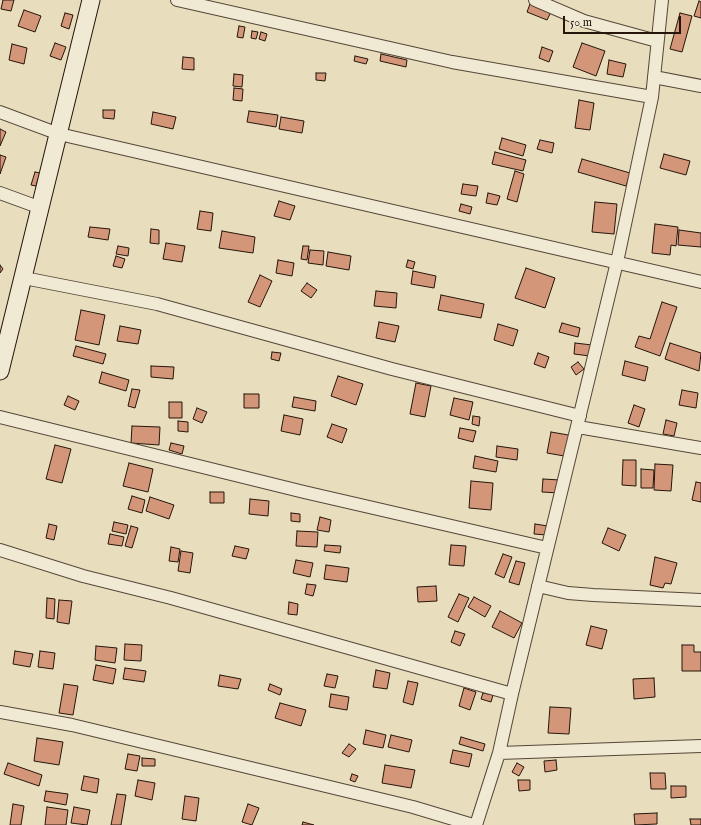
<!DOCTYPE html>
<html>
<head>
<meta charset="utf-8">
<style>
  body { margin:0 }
  #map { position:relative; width:701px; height:825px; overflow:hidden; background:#e8ddbd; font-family:"IM FELL English",serif }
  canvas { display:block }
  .scale { position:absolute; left:563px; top:16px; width:118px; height:18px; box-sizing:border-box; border:2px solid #25150b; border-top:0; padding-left:5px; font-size:12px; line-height:14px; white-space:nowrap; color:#25150b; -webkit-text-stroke:3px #f0e9d4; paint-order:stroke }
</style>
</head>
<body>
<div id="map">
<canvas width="701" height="825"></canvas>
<div class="scale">50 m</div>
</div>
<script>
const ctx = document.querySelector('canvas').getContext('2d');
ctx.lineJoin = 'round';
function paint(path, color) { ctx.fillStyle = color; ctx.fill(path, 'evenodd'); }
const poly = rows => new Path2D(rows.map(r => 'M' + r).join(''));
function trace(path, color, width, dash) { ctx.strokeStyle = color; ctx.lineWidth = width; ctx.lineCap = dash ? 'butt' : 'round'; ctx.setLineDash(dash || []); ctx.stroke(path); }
const building = poly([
  [3,0,14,0,11,11,1,9,3,0],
  [699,1,701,2,701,18,694,16,699,1],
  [530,4,551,12,547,20,527,12,530,4],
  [24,10,41,16,35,32,18,26,24,10],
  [65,13,73,15,69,29,61,26,65,13],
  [680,13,692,16,682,52,670,49,680,13],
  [239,26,245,27,243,38,237,37,239,26],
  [252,31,258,32,256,39,251,38,252,31],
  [261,32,267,34,265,41,259,39,261,32],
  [55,43,66,47,61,60,50,56,55,43],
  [582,43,605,51,596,76,573,67,582,43],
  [12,44,27,48,24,64,9,60,12,44],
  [542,47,553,51,549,62,539,58,542,47],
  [381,54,407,60,406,67,380,61,381,54],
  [355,56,368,59,366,64,354,61,355,56],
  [183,57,194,58,194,70,182,69,183,57],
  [609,60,626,64,623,77,607,74,609,60],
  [316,73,326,73,325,81,316,80,316,73],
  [234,74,243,75,242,87,233,86,234,74],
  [234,88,243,89,242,101,233,100,234,88],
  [579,100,594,103,590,130,575,128,579,100],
  [103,110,115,110,114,119,103,118,103,110],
  [249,111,278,115,276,127,247,122,249,111],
  [153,112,176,117,173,129,151,124,153,112],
  [281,117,304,121,302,133,279,129,281,117],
  [0,129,6,132,0,146,0,129],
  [502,138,526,145,523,156,499,149,502,138],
  [540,140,554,143,552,153,537,149,540,140],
  [495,152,526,160,523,171,492,164,495,152],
  [664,154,690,161,686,175,660,168,664,154],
  [0,155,6,157,0,174,0,155],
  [582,159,630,173,626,186,578,172,582,159],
  [515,171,524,174,517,202,507,199,515,171],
  [35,172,40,173,36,186,31,185,35,172],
  [463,184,478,186,476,196,461,194,463,184],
  [488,193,500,196,497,205,486,203,488,193],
  [279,201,295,206,290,220,274,216,279,201],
  [595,202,617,204,614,234,592,232,595,202],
  [461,204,472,207,470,214,459,211,461,204],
  [200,211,213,213,211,231,197,229,200,211],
  [655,224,678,227,676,246,671,245,670,255,652,253,655,224],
  [90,227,110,229,108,240,88,237,90,227],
  [151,229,159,230,159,244,150,243,151,229],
  [679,230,701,233,701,247,678,245,679,230],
  [222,231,255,237,253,253,219,248,222,231],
  [166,243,185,246,182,262,163,259,166,243],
  [118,246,129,248,128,256,116,254,118,246],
  [303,246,309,246,307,260,301,259,303,246],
  [310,250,324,251,323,265,308,263,310,250],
  [328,252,351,256,349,270,326,266,328,252],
  [116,256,125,259,122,268,113,266,116,256],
  [278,260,294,263,292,276,276,273,278,260],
  [408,260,415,262,413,269,406,267,408,260],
  [0,265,3,269,0,273,0,265],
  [526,268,555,278,545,308,515,298,526,268],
  [413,271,436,276,434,288,411,284,413,271],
  [260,275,272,281,260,307,248,302,260,275],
  [307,283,317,290,311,298,301,291,307,283],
  [376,291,397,293,396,308,374,306,376,291],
  [441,295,484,304,481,318,438,310,441,295],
  [662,302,677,307,660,356,635,347,639,336,650,339,662,302],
  [81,310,105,315,99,345,75,340,81,310],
  [379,322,399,326,395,342,376,338,379,322],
  [562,323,580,328,578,337,559,332,562,323],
  [498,324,518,330,513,346,494,340,498,324],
  [120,326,141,330,138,344,117,341,120,326],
  [575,343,592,345,590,356,574,354,575,343],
  [670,343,701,353,699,371,665,359,670,343],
  [76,346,106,354,103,364,73,356,76,346],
  [272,352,281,353,279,361,271,359,272,352],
  [538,353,549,357,545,368,534,364,538,353],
  [625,361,648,367,645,381,622,375,625,361],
  [578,362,584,369,576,375,571,367,578,362],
  [151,366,174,367,173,379,151,377,151,366],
  [102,372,129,380,126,391,99,383,102,372],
  [338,376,363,384,356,405,331,396,338,376],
  [416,383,431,386,425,417,410,414,416,383],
  [132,389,140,390,135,408,128,406,132,389],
  [682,390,698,393,696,408,679,405,682,390],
  [244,394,259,394,259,408,244,408,244,394],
  [68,396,79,401,75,410,64,405,68,396],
  [294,397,316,401,315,411,292,407,294,397],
  [454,398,473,402,469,420,450,415,454,398],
  [169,402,182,402,182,418,169,418,169,402],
  [634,405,645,409,639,427,628,423,634,405],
  [197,408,207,412,202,423,193,419,197,408],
  [284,415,303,419,300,435,281,431,284,415],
  [473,416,480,417,479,426,472,424,473,416],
  [666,420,677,423,674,436,663,434,666,420],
  [178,421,188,422,188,432,178,431,178,421],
  [332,424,347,429,342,443,327,437,332,424],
  [132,426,160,427,159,445,131,443,132,426],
  [460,428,476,431,473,442,458,438,460,428],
  [551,432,574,436,570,457,547,453,551,432],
  [171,443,184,446,182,454,169,450,171,443],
  [55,445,71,449,62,483,46,479,55,445],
  [497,446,518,449,517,460,496,457,497,446],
  [475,456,498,461,496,472,473,468,475,456],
  [623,460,636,460,636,486,622,485,623,460],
  [129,463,153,469,148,492,123,486,129,463],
  [655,464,673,465,671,491,654,490,655,464],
  [641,469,654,470,653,488,641,488,641,469],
  [543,479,560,480,559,493,542,492,543,479],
  [471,481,493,483,491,510,469,508,471,481],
  [696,482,701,483,701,502,692,500,696,482],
  [210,492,224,492,224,503,210,503,210,492],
  [132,496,145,500,142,513,128,509,132,496],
  [150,497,174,505,169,519,146,511,150,497],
  [250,499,269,501,268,516,249,514,250,499],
  [291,513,300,514,300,522,291,521,291,513],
  [320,517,331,520,329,532,317,530,320,517],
  [114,522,128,525,126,534,112,531,114,522],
  [49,524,57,526,54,540,46,538,49,524],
  [535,524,548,526,547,535,534,534,535,524],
  [131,526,138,528,132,548,125,546,131,526],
  [608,528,626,535,619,551,602,543,608,528],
  [297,531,318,532,317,547,296,546,297,531],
  [110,534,124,537,122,546,108,544,110,534],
  [325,545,341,546,340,553,324,551,325,545],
  [451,545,466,546,464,566,449,565,451,545],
  [235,546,249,549,246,559,232,556,235,546],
  [171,547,180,549,178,562,169,561,171,547],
  [181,551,193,553,190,573,178,571,181,551],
  [503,554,512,557,504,578,495,574,503,554],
  [655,557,677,563,671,584,665,583,663,588,650,585,655,557],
  [296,560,313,563,310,577,293,573,296,560],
  [516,561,525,563,519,585,509,582,516,561],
  [326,565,349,568,347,582,324,579,326,565],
  [307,584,316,585,313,596,305,594,307,584],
  [436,586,437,601,418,602,417,587,436,586],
  [459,594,469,598,458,622,448,617,459,594],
  [474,597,491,606,485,617,468,607,474,597],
  [47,598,55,599,54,619,46,618,47,598],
  [59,600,72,601,69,624,57,622,59,600],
  [289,602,298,604,297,615,288,614,289,602],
  [500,611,522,623,514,638,492,627,500,611],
  [591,626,607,630,602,649,586,645,591,626],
  [455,631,465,634,460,646,451,642,455,631],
  [125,644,142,645,141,661,124,660,125,644],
  [682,645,694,645,694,652,701,652,701,671,682,671,682,645],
  [96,646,117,648,115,663,95,660,96,646],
  [15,651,33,654,30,667,13,664,15,651],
  [40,651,55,653,53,669,38,667,40,651],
  [96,665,116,669,113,684,93,680,96,665],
  [125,668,146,671,144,682,123,679,125,668],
  [376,670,390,673,387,689,373,687,376,670],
  [327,674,338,676,335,688,324,686,327,674],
  [220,675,241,679,238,689,218,686,220,675],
  [654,678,655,697,634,699,633,679,654,678],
  [408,681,418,683,413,705,403,702,408,681],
  [64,684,78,686,73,715,59,713,64,684],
  [270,684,282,689,280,695,268,690,270,684],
  [464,688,476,692,470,710,459,706,464,688],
  [483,693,493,695,491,702,481,699,483,693],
  [331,694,349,697,347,710,329,707,331,694],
  [280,703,306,710,301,726,275,718,280,703],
  [550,707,571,708,569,734,548,733,550,707],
  [366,730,386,735,383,748,363,744,366,730],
  [391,735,412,740,409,752,388,747,391,735],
  [461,737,485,744,483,751,459,744,461,737],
  [37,738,63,742,59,765,34,761,37,738],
  [349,744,356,749,349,757,342,753,349,744],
  [453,750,472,754,469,767,450,763,453,750],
  [128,754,140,756,137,771,125,769,128,754],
  [142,758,155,759,155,766,142,766,142,758],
  [556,760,557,770,545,772,544,761,556,760],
  [8,763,42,775,39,786,4,774,8,763],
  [517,763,524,767,519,776,512,772,517,763],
  [385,765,415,770,411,788,382,783,385,765],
  [650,773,665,773,666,789,651,789,650,773],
  [352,774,358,776,355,782,350,780,352,774],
  [84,776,99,779,97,793,81,790,84,776],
  [138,780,155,783,152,800,135,796,138,780],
  [518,780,530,780,530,790,519,791,518,780],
  [671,786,686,786,686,797,671,798,671,786],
  [46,791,68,794,66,805,44,801,46,791],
  [117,794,126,795,121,825,111,825,117,794],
  [185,796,199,798,196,821,182,819,185,796],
  [13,804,24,806,21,825,10,825,13,804],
  [248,804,259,808,252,825,242,822,248,804],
  [47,807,68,810,66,825,45,825,47,807],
  [74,807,90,810,87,825,71,823,74,807],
  [657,813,657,824,635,825,634,814,657,813],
  [690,819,701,819,701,825,691,825,690,819],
  [303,822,314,825,302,825,303,822]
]);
paint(building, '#d49679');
trace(building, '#25150b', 1);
const street = poly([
  [177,0,452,62,652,97],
  [535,0,584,21,657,41],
  [654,77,701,86],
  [0,112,59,134,701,282],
  [0,193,41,208],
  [24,278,157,304,392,369,580,416],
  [0,417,304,492,547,548],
  [578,427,701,448],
  [0,550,83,576,171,598,512,694],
  [538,586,568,593,593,595,701,600],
  [0,712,72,725,413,807,473,825],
  [499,753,701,746],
  [476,825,499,753,512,694,617,262,652,97,662,0]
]);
const secondary = poly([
  [0,371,91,0]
]);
trace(street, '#564738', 14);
trace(secondary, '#25150b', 19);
trace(street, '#f0e9d4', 12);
trace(secondary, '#f0e9d4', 17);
</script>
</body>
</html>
